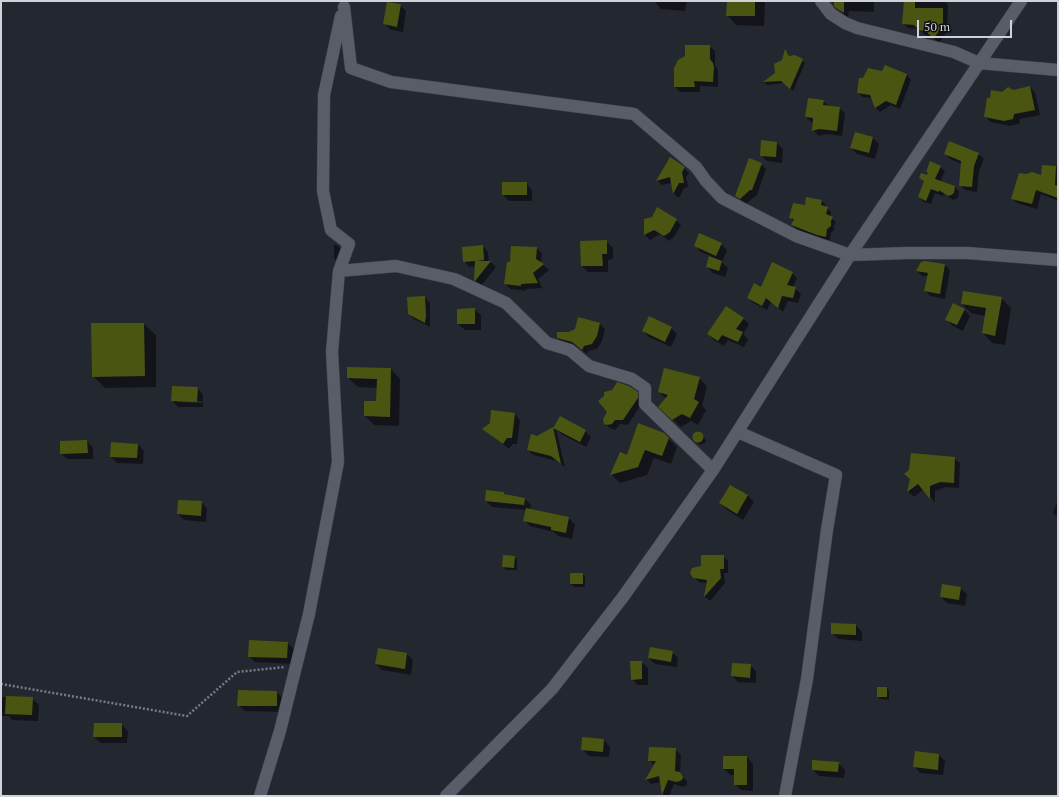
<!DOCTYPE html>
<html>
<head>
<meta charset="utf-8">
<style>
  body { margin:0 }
  #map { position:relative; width:1059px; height:797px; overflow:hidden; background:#232730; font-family:"PT Serif",serif }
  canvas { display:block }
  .frame { position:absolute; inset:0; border:2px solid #cfd2d8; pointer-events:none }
  .scale { position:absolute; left:917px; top:20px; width:95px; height:18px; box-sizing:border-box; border:2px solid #cfd2d8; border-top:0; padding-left:5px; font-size:12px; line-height:14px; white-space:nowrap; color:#cfd2d8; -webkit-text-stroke:3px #0e1014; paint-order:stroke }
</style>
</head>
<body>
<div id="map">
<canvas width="1059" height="797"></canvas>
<div class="frame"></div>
<div class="scale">50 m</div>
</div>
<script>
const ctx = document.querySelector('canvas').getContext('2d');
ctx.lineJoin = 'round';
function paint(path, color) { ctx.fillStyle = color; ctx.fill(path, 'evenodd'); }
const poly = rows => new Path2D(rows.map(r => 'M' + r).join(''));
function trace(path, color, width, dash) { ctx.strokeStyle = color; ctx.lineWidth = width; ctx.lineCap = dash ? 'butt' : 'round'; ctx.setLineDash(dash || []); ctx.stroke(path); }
paint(poly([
  [655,1,687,1,685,11,661,9,655,2],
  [728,1,765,1,764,26,736,25,727,15],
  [832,1,874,1,874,12,849,11,848,17,843,14],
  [913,1,944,1,948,5,947,32,939,43,932,37,925,35,919,29,908,28,903,23],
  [400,5,406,11,403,32,391,30,385,24],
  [709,46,715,51,715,65,718,70,718,87,700,86,700,92,680,92,675,87],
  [786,51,790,57,795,56,805,63,793,91,785,83,767,85,764,82,776,73,783,60],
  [885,66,907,75,911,80,900,109,891,105,880,112,876,108,872,98,862,97,858,92,864,80,883,72],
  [1030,87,1035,93,1040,115,1020,119,1019,124,1010,126,991,122,985,117,1002,93],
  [823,101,829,106,839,108,845,113,842,136,826,134,819,136,813,130,814,123,812,123,806,117],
  [855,133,873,138,879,144,875,159,857,154,851,148],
  [950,142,979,154,984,159,979,171,977,192,965,190,960,185,962,164,950,159,945,153],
  [777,143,783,149,782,163,767,161,761,155],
  [761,164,766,169,757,195,746,204,736,196],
  [1043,166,1058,167,1058,201,1041,194,1037,209,1017,203,1012,198,1042,176],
  [940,167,945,171,940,182,955,187,959,191,958,198,953,200,944,194,943,196,935,193,931,204,924,202,919,197,925,182,920,177,927,177,928,173,927,171],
  [684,168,689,173,686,177,688,187,684,188,679,198,674,194,672,183,662,185,657,180],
  [526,183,532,190,532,201,509,201,503,195],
  [807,198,822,201,826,205,825,207,831,212,830,217,836,222,834,225,834,230,831,233,830,240,821,239,796,229,792,225,794,221,790,217,806,206],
  [645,220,676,220,681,225,674,237,669,241,660,234,650,240,645,235],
  [606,241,613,248,613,259,608,260,608,272,588,272,582,266,581,242],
  [721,244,727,250,722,262,728,268,725,277,713,273,707,267,711,256,701,252,695,245],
  [334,245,337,245,342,250,337,261,334,258],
  [483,246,488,252,489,262,491,262,496,267,481,286,475,280,476,266,469,267,464,261],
  [536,248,542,253,541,263,549,270,538,279,542,288,526,289,526,291,511,289,505,284,511,263],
  [945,265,950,270,945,299,930,296,925,290,928,276,922,276,917,271],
  [792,273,797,278,793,288,795,288,801,294,798,303,788,301,783,312,771,302,767,310,753,303,748,298],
  [425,297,430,303,430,327,414,319,409,313],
  [1001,298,1011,308,1005,345,992,343,983,333,985,316,971,313,962,304],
  [474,309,481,315,481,330,465,330,458,324,458,310],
  [964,309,970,316,963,331,953,326,946,319],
  [579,318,600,324,605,329,602,341,597,349,588,351,587,354,578,347,563,343,558,338,576,329],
  [743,318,749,324,743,334,748,339,744,347,728,340,724,346,714,340,708,334],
  [144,324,156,335,156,387,105,388,93,376],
  [671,328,677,334,671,347,649,337,643,331],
  [391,369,400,379,399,426,374,425,365,416,377,402,378,388,358,387,348,378],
  [699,378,707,386,702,406,706,410,698,425,691,421,681,427,660,407,666,399,659,392],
  [197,388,203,394,203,407,178,407,172,400],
  [177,400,202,401,202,403,177,402],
  [637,393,642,398,642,403,628,425,620,424,615,430,610,428,605,424,608,412,605,397],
  [515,414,520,420,517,444,513,444,509,449,489,434],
  [560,418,585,431,591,437,586,447,561,434,556,429,565,467,557,461,533,455,528,450,537,437,552,428,554,429],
  [663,433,677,447,671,464,654,458,647,475,620,483,612,475,621,453,627,456],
  [696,433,701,434,704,437,706,441,705,443,700,445,695,441,693,436],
  [87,441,93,448,93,459,67,459,61,453],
  [138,444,144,451,143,464,117,463,111,457],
  [954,458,960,463,959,488,946,487,935,491,935,503,924,489,914,497,909,492,911,479],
  [731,486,748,496,754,502,743,520,726,509,720,503],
  [504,493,506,495,525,499,531,505,530,510,569,518,575,525,572,539,558,536,554,532,530,526,524,520,526,510,492,507,486,501],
  [1058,500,1058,517,1053,513],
  [201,502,207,508,206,522,184,520,178,514],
  [723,556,728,561,728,573,724,573,725,583,710,601,705,597,707,583,699,582,694,577,702,566],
  [514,557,517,559,517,570,506,570,503,567],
  [582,574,585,576,585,587,574,587,571,584],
  [960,588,967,594,965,606,947,603,941,597],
  [856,625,862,632,862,641,838,639,832,633],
  [287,643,294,649,293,664,255,662,249,656],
  [672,652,678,658,677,667,655,664,649,658],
  [407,654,413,660,411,675,382,670,376,664],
  [641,662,648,668,648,685,638,685,632,679],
  [750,665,756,671,756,683,738,682,732,676],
  [887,688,889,691,889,700,880,699,878,697],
  [276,692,283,698,282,712,245,711,238,705],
  [1,697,32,698,39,705,38,721,12,720,9,716,1,716],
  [121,724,128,731,127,743,101,743,94,737],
  [583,739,604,740,610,747,609,757,589,756,582,749],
  [675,749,681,755,680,774,687,781,687,785,683,787,674,784,669,796,665,796,663,794,661,782,651,784,646,779,654,765,649,760],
  [939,755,945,761,943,775,920,773,914,766],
  [747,757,753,764,753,791,741,790,735,784,735,775,730,775,724,769],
  [838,763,845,770,844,778,819,776,813,770]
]), '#0007');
paint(poly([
  [727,1,755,1,755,16,726,16],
  [834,1,844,1,844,13,836,8,834,6],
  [904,1,915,1,915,8,943,8,943,26,933,39,927,32,919,30,914,25,902,24],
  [387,2,401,4,397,27,383,24],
  [685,45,710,45,710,59,713,63,714,67,713,82,694,81,695,87,674,87,674,68,678,60,685,56],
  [785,49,789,56,795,55,803,59,790,89,781,81,763,82,775,73,774,64,782,60],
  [885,65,907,74,896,105,886,101,875,108,870,95,857,93,859,78,863,78,868,68,882,71],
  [1030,86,1035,110,1014,114,1013,119,1004,121,984,117,987,98,990,98,991,90,1002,92,1008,87,1013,90],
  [808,98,824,100,823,105,840,107,837,131,819,129,812,131,813,118,805,117],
  [855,132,873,137,869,153,850,148],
  [761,140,777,142,776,157,760,156],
  [949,141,979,153,974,166,972,187,959,186,961,161,944,154],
  [670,157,685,167,682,172,684,183,679,183,673,194,670,177,656,181],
  [749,158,762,163,752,190,750,190,740,199,735,196],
  [930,161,941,166,935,179,955,186,954,193,951,195,948,196,939,190,939,192,931,189,926,201,918,197,924,181,919,178,921,173,927,175,928,172,926,172],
  [1042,165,1056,166,1055,185,1058,186,1058,198,1036,190,1032,204,1011,199,1019,173,1026,174,1032,172,1041,175],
  [502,182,527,182,527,195,502,195],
  [806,197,822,200,821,205,828,207,826,214,833,217,831,221,831,226,827,229,826,237,817,235,791,225,794,219,789,218,793,203,805,205],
  [657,207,677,219,670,232,664,236,654,230,644,235,644,219,652,217],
  [699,233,722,243,716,256,694,246],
  [607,240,607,254,602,254,603,266,581,266,580,241],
  [483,245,484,260,477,261,491,261,475,281,474,280,475,261,463,262,462,247],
  [511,246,537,247,536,259,544,264,533,273,538,283,521,284,521,286,504,284,507,262,510,262],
  [709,256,722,261,719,271,706,267],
  [924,261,945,264,940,294,924,291,928,273,916,271,921,262],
  [772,262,793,272,787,285,796,287,793,298,782,296,778,308,766,298,762,306,747,298,754,283,761,287],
  [963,291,1002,297,995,336,982,333,986,308,961,304],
  [425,296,426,316,425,323,408,314,407,297],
  [953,303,965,309,957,325,945,320],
  [726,306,744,318,736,329,743,332,738,342,722,335,718,341,707,334],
  [475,308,475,324,457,324,457,309],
  [649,316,672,327,665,342,642,331],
  [578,317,600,323,597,336,592,344,584,346,582,350,572,342,557,338,557,332,569,332,575,329],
  [91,323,144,323,145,376,92,377],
  [347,367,391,368,390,417,364,416,364,401,376,401,377,379,347,378],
  [664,368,700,377,694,399,699,402,690,418,682,414,672,420,658,407,668,395,658,392],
  [617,382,629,386,638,392,638,398,623,420,615,420,612,424,607,425,604,424,603,419,607,412,598,401,604,396,604,392,612,390],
  [172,386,198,387,197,402,171,401],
  [491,410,515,413,512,438,507,438,503,444,482,429,490,423],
  [560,416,586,430,580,442,553,428],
  [638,423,664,433,669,438,662,456,645,450,638,467,610,475,620,452,627,455],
  [553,427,561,464,551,456,527,450,531,434,537,436],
  '692.5 437a5.5 5.5 0 1 1 11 0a5.5 5.5 0 1 1-11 0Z',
  [87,440,88,453,60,454,60,441],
  [111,442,138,444,137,458,110,457],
  [911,453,955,457,954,483,940,482,930,486,930,499,918,484,907,492,910,479,904,474,909,470],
  [730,485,748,495,737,514,719,503],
  [486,490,504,492,504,494,525,498,524,505,485,501],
  [178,500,202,501,201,516,177,514],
  [526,508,569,517,566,533,551,530,551,527,523,521],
  [503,555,515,556,514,568,502,567],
  [701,555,724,555,724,569,720,569,721,578,704,597,707,580,693,578,690,573,692,568,701,566],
  [570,573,583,573,583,584,570,584],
  [942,584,961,587,959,600,940,597],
  [831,623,856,624,856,635,831,634],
  [249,640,288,642,287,658,248,657],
  [650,647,673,651,671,662,648,658],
  [378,648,407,653,405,669,375,664],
  [630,661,642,661,642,679,631,680],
  [732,663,751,664,750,678,731,676],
  [877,687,887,687,887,697,877,697],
  [238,690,277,691,277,706,237,706],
  [6,696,33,697,32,715,5,714],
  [94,723,122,723,122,737,93,737],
  [582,737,604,739,603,752,581,750],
  [649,747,676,748,675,771,680,772,683,777,682,780,677,782,668,780,662,795,659,776,645,780,656,761,648,761],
  [915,751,939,754,938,770,913,767],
  [723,756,747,756,747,785,734,785,734,769,723,769],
  [812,760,839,762,838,772,812,770]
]), '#4b5512');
const minor = poly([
  [821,1,831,14,845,23,857,28,954,52,979,63,1058,70],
  [344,7,351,68,391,82,634,114,696,167,706,181,722,198,796,236,850,255,907,253,967,253,1058,260],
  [339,271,396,266,454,279,506,303,547,343,570,350,589,366,632,379,645,388,645,404,713,470],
  [738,432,836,475,827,530,807,679,785,796],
  [260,796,280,731,309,614,338,462,332,352,339,271,349,244,331,230,323,191,324,95,341,16],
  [446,796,552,689,623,597,713,470,850,255,1021,1]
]);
trace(minor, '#3f424a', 13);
trace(poly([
  [1,684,187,716,237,672,285,667]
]), '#787c83', 2.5, [2, 2]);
trace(minor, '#585d68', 12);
</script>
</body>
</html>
